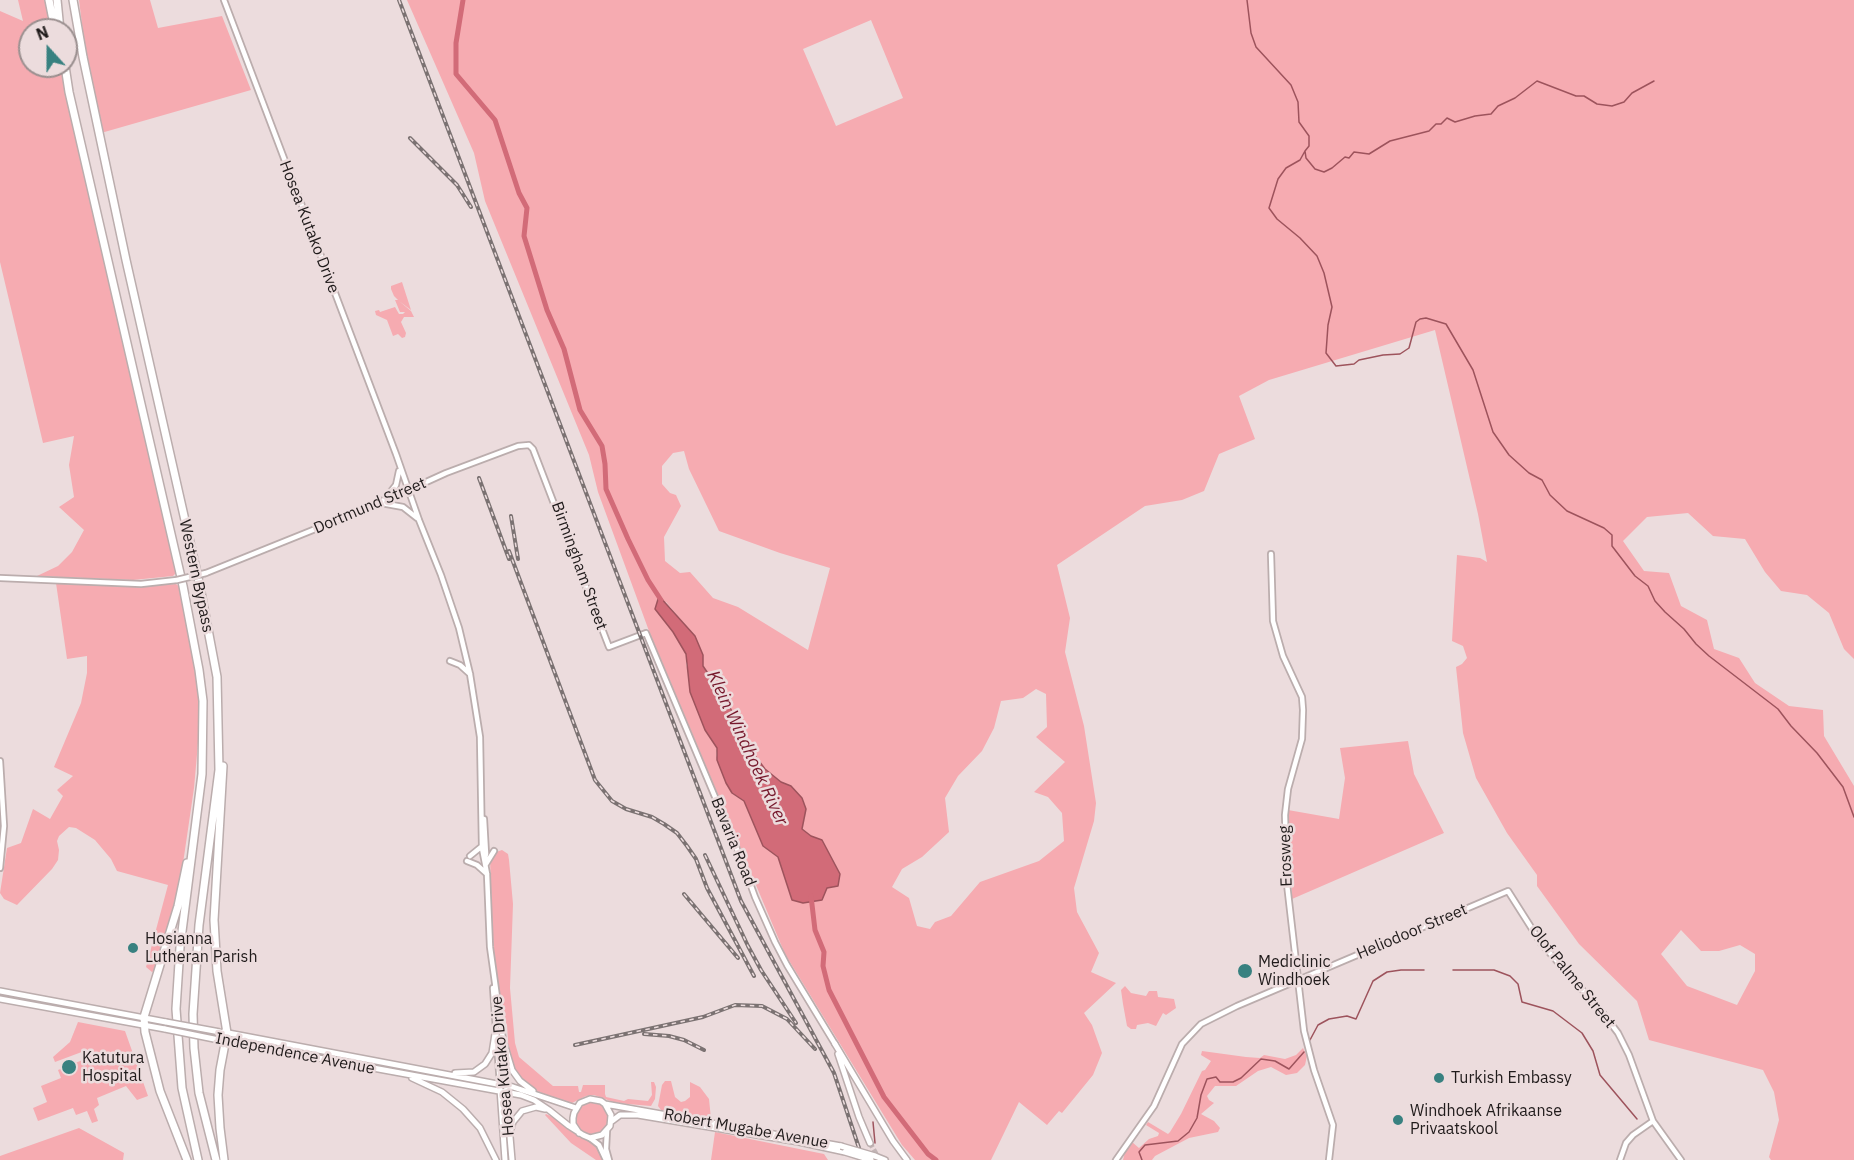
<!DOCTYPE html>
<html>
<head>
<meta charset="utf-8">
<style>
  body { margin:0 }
  #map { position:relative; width:1854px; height:1160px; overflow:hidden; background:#ecdcdd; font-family:"IBM Plex Sans",sans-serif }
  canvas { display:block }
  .north { position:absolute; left:18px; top:18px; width:60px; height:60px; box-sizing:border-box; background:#ecdcdd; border:2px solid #9a8f8f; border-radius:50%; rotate:339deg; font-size:16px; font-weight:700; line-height:24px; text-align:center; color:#201b1b }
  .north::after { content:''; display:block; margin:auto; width:21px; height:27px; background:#388180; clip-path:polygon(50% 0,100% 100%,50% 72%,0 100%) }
</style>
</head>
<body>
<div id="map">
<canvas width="1854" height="1160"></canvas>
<div class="north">N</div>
</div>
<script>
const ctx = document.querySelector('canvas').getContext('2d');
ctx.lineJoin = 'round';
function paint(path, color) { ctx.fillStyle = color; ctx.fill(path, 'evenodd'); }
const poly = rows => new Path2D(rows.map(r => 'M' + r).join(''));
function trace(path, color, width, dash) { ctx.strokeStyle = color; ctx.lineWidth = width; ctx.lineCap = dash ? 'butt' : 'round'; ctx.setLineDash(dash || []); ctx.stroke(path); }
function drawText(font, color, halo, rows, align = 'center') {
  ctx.font = font + ' "IBM Plex Sans",sans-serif'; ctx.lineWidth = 5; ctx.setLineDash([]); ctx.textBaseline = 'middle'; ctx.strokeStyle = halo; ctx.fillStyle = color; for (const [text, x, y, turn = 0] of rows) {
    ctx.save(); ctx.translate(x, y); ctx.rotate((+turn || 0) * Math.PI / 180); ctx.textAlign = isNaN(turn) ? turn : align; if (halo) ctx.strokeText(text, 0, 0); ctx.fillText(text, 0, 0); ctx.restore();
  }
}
paint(poly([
  [18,0,47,0,52,30,30,30,30,66,60,66,177,572,173,576,133,580,37,576,58,566,72,552,84,530,59,507,74,497,69,465,74,436,43,443,0,262,0,11,23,21],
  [79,0,150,0,158,28,222,16,251,90,101,133,83,32],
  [407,0,1854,0,1854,659,1844,649,1829,613,1807,595,1781,591,1765,572,1745,539,1713,536,1688,513,1647,517,1623,541,1644,571,1669,573,1681,606,1707,620,1714,649,1739,658,1755,683,1789,706,1823,710,1824,736,1854,786,1854,1160,1771,1160,1769,1157,1779,1120,1774,1092,1763,1070,1649,1040,1637,1001,1579,944,1537,886,1537,875,1507,833,1476,778,1463,733,1456,667,1462,664,1467,658,1463,646,1452,641,1457,555,1480,558,1487,562,1478,514,1435,330,1269,380,1239,396,1255,439,1219,454,1204,491,1182,500,1145,506,1057,565,1070,618,1065,652,1084,726,1096,803,1094,821,1074,888,1077,912,1099,953,1091,972,1116,983,1084,1013,1092,1025,1102,1053,1093,1075,1062,1113,1059,1111,1047,1125,1019,1102,991,1160,915,1160,902,1145,785,954,649,631,598,492,589,455,485,201,474,153],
  [871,20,903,98,836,126,803,49],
  [684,451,689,469,719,531,780,553,830,568,808,650,738,607,713,598,690,572,680,573,665,561,664,537,681,506,676,495,670,493,662,484,662,466,673,453],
  [666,602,687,627,703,655,703,666,726,700,756,757,765,769,781,782,791,786,805,816,802,829,811,836,822,840,840,874,827,888,792,900,778,857,763,846,744,801,732,793,716,755,717,748,705,730,686,664,686,654,673,632,655,609],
  [1036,689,1046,694,1047,727,1036,737,1065,762,1034,792,1048,797,1062,813,1064,841,1039,861,980,882,951,916,935,922,930,929,917,926,909,898,892,887,902,869,922,857,949,832,945,798,958,776,982,751,994,728,1001,701,1023,698],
  [1681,930,1701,951,1719,951,1740,945,1755,954,1755,971,1737,1005,1687,986,1661,954],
  [402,282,411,310,399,301,411,311,414,317,404,317,401,322,406,333,405,337,402,338,398,334,393,336,387,320,376,315,375,311,379,310,380,312,395,307,399,314,403,314,405,312,400,312,395,300,398,300,394,296,391,289,391,286],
  [56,583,141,586,176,584,181,588,193,648,199,695,199,732,194,788,180,884,156,970,152,972,146,967,168,885,117,871,111,859,95,840,76,828,69,827,59,836,57,841,59,850,58,860,52,869,17,905,4,899,0,893,7,848,21,843,33,809,50,819,63,796,57,790,73,776,54,767,81,703,87,673,87,656,67,659],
  [1408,741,1414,774,1444,833,1292,899,1288,810,1339,819,1345,778,1340,748],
  [502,850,508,854,509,860,513,904,510,988,515,1043,519,1057,553,1086,578,1086,579,1092,581,1092,583,1085,605,1085,605,1094,606,1097,624,1101,628,1099,648,1101,652,1095,651,1082,654,1082,656,1087,655,1099,651,1106,616,1103,594,1095,586,1096,570,1104,534,1090,516,1073,509,1056,507,1025,502,1012,494,956,492,922,490,859,496,852],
  [1125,986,1131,993,1146,996,1149,991,1157,991,1158,997,1174,999,1176,1008,1166,1015,1163,1013,1156,1026,1148,1023,1137,1025,1136,1029,1131,1029,1127,1026,1123,1004,1121,990],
  [78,1022,125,1031,148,1096,137,1100,126,1086,97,1098,99,1105,94,1109,98,1121,92,1123,87,1111,76,1115,73,1108,38,1121,33,1108,47,1102,41,1086,61,1078,58,1070,90,1057,87,1050,55,1062,53,1057,70,1042],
  [1303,1048,1307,1056,1305,1065,1297,1073,1286,1075,1271,1067,1258,1071,1236,1086,1215,1086,1207,1096,1209,1100,1214,1103,1201,1114,1214,1121,1220,1128,1218,1132,1189,1138,1155,1156,1152,1160,1123,1160,1125,1152,1132,1142,1139,1148,1149,1139,1158,1136,1159,1133,1146,1125,1148,1122,1168,1134,1170,1132,1181,1114,1202,1071,1205,1070,1211,1061,1201,1055,1202,1051,1246,1057,1260,1058,1264,1055,1285,1059,1296,1055],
  [665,1081,671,1081,675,1097,681,1102,685,1101,690,1097,690,1082,700,1087,709,1099,711,1119,661,1110,658,1106,662,1085],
  '575 1118a17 17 0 1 1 34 0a17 17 0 1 1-34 0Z',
  [546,1114,557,1119,579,1137,595,1144,604,1160,596,1160,571,1143,545,1115],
  [79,1128,124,1153,123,1160,0,1160,0,1156],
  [715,1132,824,1154,828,1160,711,1160]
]), '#f6abb1');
const water = poly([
  [659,596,695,636,703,655,703,666,726,700,756,757,765,769,781,782,791,786,802,798,806,809,802,829,811,836,822,840,840,874,838,886,827,888,822,900,803,903,792,900,778,857,763,846,744,801,732,793,726,783,717,760,717,748,705,730,690,692,686,654,673,632,655,609,659,596]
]);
paint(water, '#d26b78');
trace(water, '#9d535c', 1.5);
trace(poly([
  [1247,0,1251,33,1256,47,1291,85,1298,102,1299,122,1309,136,1309,146,1305,151,1306,158,1315,169,1324,172,1332,168,1345,157,1349,158,1354,152,1369,154,1390,141,1429,131,1436,124,1441,124,1447,118,1455,122,1475,116,1491,114,1498,106,1515,98,1537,81,1576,96,1584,96,1597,104,1612,106,1624,102,1632,93,1654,81],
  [1305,151,1300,160,1286,168,1278,179,1269,208,1277,219,1300,238,1317,256,1324,273,1332,307,1328,325,1326,353,1336,366,1354,364,1359,360,1383,355,1400,354,1409,348,1416,322,1420,319,1426,318,1446,324,1473,370,1493,432,1509,455,1529,473,1542,480,1550,495,1567,511,1604,528,1612,535,1612,546,1635,576,1648,586,1655,601,1665,612,1684,629,1696,644,1709,656,1778,709,1791,726,1817,753,1843,787,1854,817],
  [1453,970,1494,970,1510,976,1518,984,1522,1002,1553,1011,1582,1033,1593,1051,1600,1075,1637,1119],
  [1310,1040,1318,1025,1329,1019,1347,1016,1356,1019,1373,981,1387,972,1401,970,1424,970],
  [873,1122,875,1143],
  [1142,1160,1139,1152,1145,1145,1178,1141,1189,1132,1197,1118,1201,1095,1207,1079,1216,1077,1220,1082,1233,1082,1241,1078,1261,1059,1275,1061,1289,1069,1304,1052]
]), '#9d535c', 1.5);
trace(poly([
  [463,0,456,43,456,74,495,120,519,193,527,208,524,236,547,310,564,349,580,410,602,446,605,464,606,489,628,539,648,580,661,600],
  [811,896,815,930,824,952,823,966,829,990,884,1097,928,1154,936,1160]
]), '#d26b78', 5);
trace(poly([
  [870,1143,879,1159]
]), '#c3b5b6', 5, [5, 2.5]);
const secondary = poly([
  [224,0,396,454,419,520,441,575,459,628,470,674,480,737,482,848,487,874,490,947,503,1040,506,1086],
  [384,500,396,485,399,471],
  [381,503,403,507,417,518],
  [1271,554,1273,621,1283,656,1302,697,1303,710,1302,739,1288,789,1285,815,1287,884,1304,1031,1314,1070,1333,1125,1329,1160],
  [206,573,380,503,446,473,518,446,529,445,533,449,609,647,646,633,742,861,755,897,775,942,787,965,835,1044],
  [0,578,141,584,177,580],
  [450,661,460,665,470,674],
  [0,761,4,826,0,868],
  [484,819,486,854,485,858],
  [470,856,481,847],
  [467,861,477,865,487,874],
  [486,864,494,851],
  [493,988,500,1085],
  [607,1131,606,1149,609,1160],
  [590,1138,599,1145,606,1160],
  [1116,1160,1154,1106,1182,1044,1201,1024,1237,1006,1508,891,1541,943,1602,1012,1618,1033,1629,1055,1653,1121,1681,1160],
  [1620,1160,1626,1143,1633,1135,1653,1121]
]);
const primary = poly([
  [0,991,166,1022],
  [0,999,165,1029],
  [223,1032,513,1087,576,1108],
  [503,1040,512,1070,520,1081,533,1091],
  [225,1041,521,1095,534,1100,549,1110,569,1126,583,1135,590,1138,602,1135,610,1126,611,1115,605,1104,601,1101,590,1099,580,1103,574,1113,573,1118,573,1124,579,1133],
  [835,1044,893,1141,907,1160],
  [838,1054,859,1117,870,1143],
  [455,1073,474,1072,485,1064,492,1053,495,1034],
  [412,1078,442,1092,463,1109,480,1128,496,1160],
  [500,1089,505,1160],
  [506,1090,512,1160],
  [605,1104,841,1146],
  [612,1121,620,1115,638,1115,799,1142,845,1152],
  [511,1129,513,1122,522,1111,536,1107,545,1109],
  [875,1156,885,1160]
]);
const highway = poly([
  [49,0,55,30],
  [57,0,60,30],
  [73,0,83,57,126,260,199,582,217,677,219,770,199,925,193,1014,194,1048,199,1093,216,1160],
  [65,66,69,92,183,586,199,670,203,701,202,774,180,947,176,1009,182,1088,198,1160],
  [223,766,214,920,217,971,227,1033,220,1070,218,1095,220,1128,224,1160],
  [187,1160,160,1091,145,1032,144,1017,178,906,187,863]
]);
trace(secondary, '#bbadad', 8);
trace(primary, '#bbadad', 8);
trace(highway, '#bbadad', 10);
trace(secondary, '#fff', 4.5);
trace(primary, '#fff', 5);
trace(highway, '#fff', 7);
const rail = poly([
  [399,0,741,901,834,1073,863,1160],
  [410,138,457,185,471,207],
  [479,478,509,559],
  [511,516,518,559],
  [509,551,595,780,612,801,626,809,652,817,664,824,677,833,687,846,696,859,707,888,754,976],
  [705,855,748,946,761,970,796,1023],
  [684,894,738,958],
  [644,1034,669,1036,684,1040,704,1050],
  [575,1045,703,1017,735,1005,762,1006,787,1019,815,1049]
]);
trace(rail, '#7b7272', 4);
trace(rail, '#ecdcdd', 1.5, [4.5]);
const secondaryBridge = poly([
  [177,580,206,573]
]);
const primaryBridge = poly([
  [166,1022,220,1032],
  [165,1029,219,1040],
  [841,1146,875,1156],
  [845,1152,871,1160]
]);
trace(secondaryBridge, '#bbadad', 8, []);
trace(primaryBridge, '#bbadad', 8, []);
trace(secondaryBridge, '#fff', 4.5);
trace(primaryBridge, '#fff', 5);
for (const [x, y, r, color] of [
  [133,948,6,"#388180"],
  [1245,971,8,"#388180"],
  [69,1067,8,"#388180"],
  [1439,1078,6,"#388180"],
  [1398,1120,6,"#388180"]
]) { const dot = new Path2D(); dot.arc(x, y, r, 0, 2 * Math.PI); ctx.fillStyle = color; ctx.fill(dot); trace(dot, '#ecdcdd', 2); }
drawText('16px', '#201b1b', '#ecdcdd', [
  ["Hosea Kutako Drive",309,227,69],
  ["Dortmund Street",370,506,-23],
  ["Birmingham Street",579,566,70],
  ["Western Bypass",196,576,78],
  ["Bavaria Road",733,842,68],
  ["Erosweg",1286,856,-92],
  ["Heliodoor Street",1412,932,-23],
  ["Olof Palme Street",1572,977,51],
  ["Independence Avenue",295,1054,11],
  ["Hosea Kutako Drive",503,1066,-95],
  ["Robert Mugabe Avenue",746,1129,10]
]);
drawText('16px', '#201b1b', '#ecdcdd', [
  ["Hosianna",145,939],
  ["Lutheran Parish",145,957],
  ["Mediclinic",1258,962],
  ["Windhoek",1258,980],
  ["Katutura",82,1058],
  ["Hospital",82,1076],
  ["Turkish Embassy",1451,1078],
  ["Windhoek Afrikaanse",1410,1111],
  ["Privaatskool",1410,1129]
], 'left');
drawText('italic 18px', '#77192d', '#ecdcdd', [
  ["Klein Windhoek River",747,748,65]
]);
</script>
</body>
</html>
